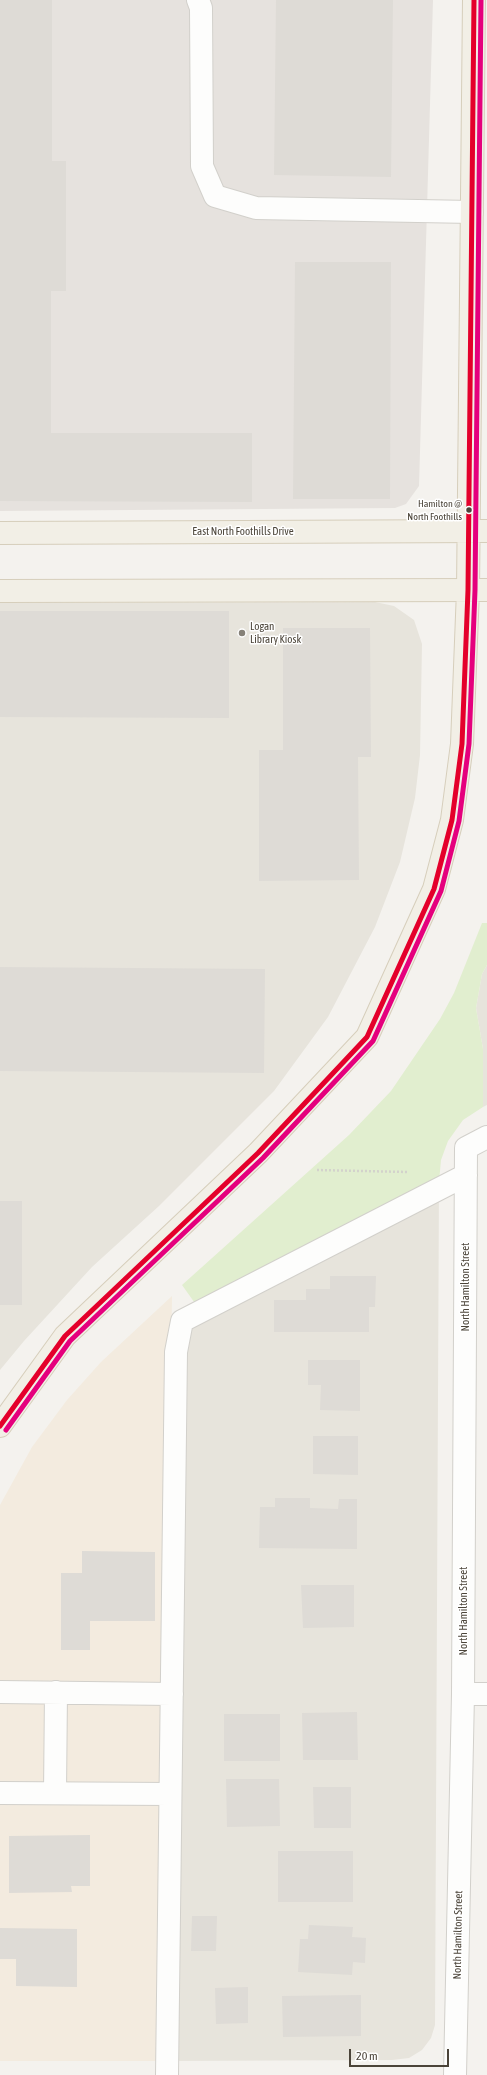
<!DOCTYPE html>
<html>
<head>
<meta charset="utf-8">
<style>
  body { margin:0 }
  #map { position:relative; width:487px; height:2075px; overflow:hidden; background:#f4f2ee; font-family:"Asap Condensed",sans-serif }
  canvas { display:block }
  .scale { position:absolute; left:349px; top:2049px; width:100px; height:18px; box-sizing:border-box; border:2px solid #4b4439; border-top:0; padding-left:5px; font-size:12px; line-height:14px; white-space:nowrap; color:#4b4439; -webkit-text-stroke:3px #fff; paint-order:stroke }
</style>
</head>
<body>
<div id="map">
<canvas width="487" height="2075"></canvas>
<div class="scale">20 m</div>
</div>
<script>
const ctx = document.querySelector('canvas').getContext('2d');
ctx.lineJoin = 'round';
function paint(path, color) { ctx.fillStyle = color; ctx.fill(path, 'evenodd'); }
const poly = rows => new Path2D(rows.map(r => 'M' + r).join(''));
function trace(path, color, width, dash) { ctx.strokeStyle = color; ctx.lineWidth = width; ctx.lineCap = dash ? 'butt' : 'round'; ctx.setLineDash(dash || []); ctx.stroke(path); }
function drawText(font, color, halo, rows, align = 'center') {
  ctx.font = font + ' "Asap Condensed",sans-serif'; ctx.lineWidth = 3; ctx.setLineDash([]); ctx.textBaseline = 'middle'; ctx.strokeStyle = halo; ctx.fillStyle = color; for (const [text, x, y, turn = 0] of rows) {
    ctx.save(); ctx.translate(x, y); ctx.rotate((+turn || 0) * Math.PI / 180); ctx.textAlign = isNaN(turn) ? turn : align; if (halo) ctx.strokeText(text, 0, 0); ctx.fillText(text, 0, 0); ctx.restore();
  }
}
paint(poly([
  [375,602,394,606,414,620,422,644,420,755,415,798,400,862,375,927,328,1017,274,1091,159,1206,92,1267,24,1341,0,1370,0,603],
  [487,965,487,1105,483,1107,483,1049,476,1008,482,974],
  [439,1182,435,2025,431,2038,422,2050,409,2058,392,2060,162,2061,171,1330]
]), '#e7e4dc');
paint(poly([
  [172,1296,162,2061,0,2061,0,1505,32,1447,67,1400,101,1362]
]), '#f3ebdf');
paint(poly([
  [0,0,433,0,419,486,406,504,395,508,0,511]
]), '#e6e2de');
paint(poly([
  [482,923,487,923,487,965,482,974,476,1008,483,1049,483,1107,463,1120,448,1141,441,1160,439,1182,197,1306,182,1285,349,1135,391,1091,440,1019,454,993]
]), '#e1eecf');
paint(poly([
  [0,0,52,0,52,161,66,161,66,291,51,291,51,433,252,433,252,502,0,501],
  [276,0,393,0,391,177,274,175],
  [295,262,391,262,390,499,293,499],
  [0,611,229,611,229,718,0,717],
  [283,628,370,628,371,757,358,757,359,880,259,881,259,750,283,750],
  [0,967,265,969,264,1073,0,1071],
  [0,1201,22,1201,22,1305,0,1305],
  [330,1276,376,1276,375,1307,369,1307,369,1332,274,1332,274,1300,306,1300,306,1289,330,1289],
  [308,1360,360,1360,360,1411,320,1410,321,1385,308,1385],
  [313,1436,358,1436,358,1475,313,1474],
  [275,1498,310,1498,310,1508,338,1509,339,1499,357,1499,357,1549,259,1548,260,1507,275,1507],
  [82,1551,155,1552,155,1621,90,1621,90,1650,61,1650,61,1573,82,1573],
  [301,1585,354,1585,354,1627,303,1628],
  [357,1712,358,1760,303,1760,302,1713],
  [224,1714,280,1714,280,1761,224,1761],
  [226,1779,279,1779,280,1826,227,1827],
  [313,1787,351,1787,351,1828,314,1828],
  [90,1835,90,1886,71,1886,72,1892,9,1893,9,1836],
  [278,1851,353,1851,353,1902,278,1902],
  [192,1916,217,1916,216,1951,191,1951],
  [309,1925,353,1927,352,1937,366,1938,365,1963,353,1962,352,1975,298,1972,300,1939,308,1939],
  [0,1928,77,1929,77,1987,16,1986,16,1959,0,1959],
  [248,1987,248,2023,216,2024,215,1988],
  [361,1995,361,2036,283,2037,282,1996]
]), '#dedbd6');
const minor = poly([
  [198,0,201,8,202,166,215,196,256,208,472,212],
  [0,1692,172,1694],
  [463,1694,487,1694],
  [0,1793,170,1794],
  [55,1793,56,1692],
  [167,2075,176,1352,182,1321,466,1175],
  [455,2075,463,1694,466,1148,487,1137]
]);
const major = poly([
  [0,533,487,531],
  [0,591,487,590],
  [0,1426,65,1336,258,1153,367,1037,434,889,452,820,462,744,468,590,474,0]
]);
trace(minor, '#d2d0cb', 24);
trace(major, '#d6cebb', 24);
trace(poly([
  [317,1170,407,1172]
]), '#d3d2cc', 2.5, [2, 2]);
trace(minor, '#fdfdfc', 22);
trace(major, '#f2efe6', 22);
trace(poly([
  [0,1426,65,1336,258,1153,367,1037,434,889,452,820,462,744,468,590,474,0]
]), '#e4002b', 5);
trace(poly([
  [6,1430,70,1341,263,1158,373,1041,441,891,459,821,469,744,475,590,481,0]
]), '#e5007d', 5);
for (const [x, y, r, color] of [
  [469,510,3.5,"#4b4439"],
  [242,633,4,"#868178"]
]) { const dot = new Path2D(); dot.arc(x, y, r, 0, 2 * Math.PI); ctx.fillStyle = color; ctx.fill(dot); trace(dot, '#fff', 1.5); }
drawText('10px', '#4b4439', '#fff', [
  ["Hamilton @",462,504],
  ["North Foothills",462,517]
], 'right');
drawText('11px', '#4b4439', '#fff', [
  ["East North Foothills Drive",243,532],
  ["North Hamilton Street",466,1287,-90],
  ["North Hamilton Street",464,1611,-90],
  ["North Hamilton Street",458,1935,-89]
]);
drawText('11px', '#4b4439', '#fff', [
  ["Logan",250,627],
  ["Library Kiosk",250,640]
], 'left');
</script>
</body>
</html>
